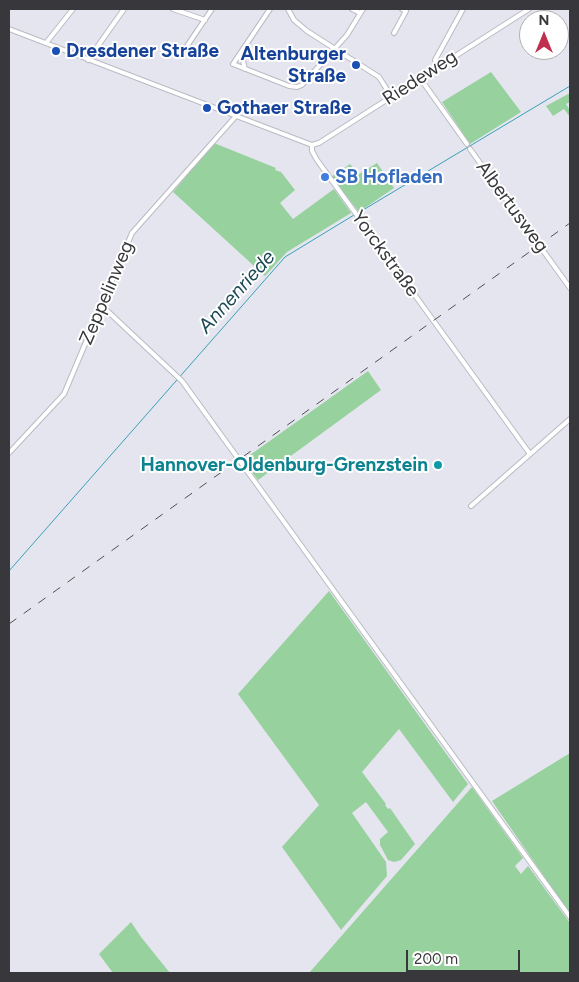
<!DOCTYPE html>
<html>
<head>
<meta charset="utf-8">
<style>
  body { margin:0 }
  #map { position:relative; width:579px; height:982px; overflow:hidden; background:#e5e5ef; font-family:Figtree,sans-serif }
  canvas { display:block }
  .frame { position:absolute; inset:0; border:10px solid #38383c; pointer-events:none }
  .north { position:absolute; left:519px; top:10px; width:50px; height:50px; box-sizing:border-box; background:#fff; border:1px solid #afafb1; border-radius:50%; rotate:0deg; font-size:14px; font-weight:700; line-height:20px; text-align:center; color:#38383c }
  .north::after { content:''; display:block; margin:auto; width:18px; height:22px; background:#c02f4d; clip-path:polygon(50% 0,100% 100%,50% 72%,0 100%) }
  .scale { position:absolute; left:406px; top:950px; width:114px; height:22px; box-sizing:border-box; border:2px solid #38383c; border-top:0; padding-left:6px; font-size:15px; line-height:18px; white-space:nowrap; color:#38383c; -webkit-text-stroke:4px #fff; paint-order:stroke }
</style>
</head>
<body>
<div id="map">
<canvas width="579" height="982"></canvas>
<div class="frame"></div>
<div class="north">N</div>
<div class="scale">200 m</div>
</div>
<script>
const ctx = document.querySelector('canvas').getContext('2d');
ctx.lineJoin = 'round';
function paint(path, color) { ctx.fillStyle = color; ctx.fill(path, 'evenodd'); }
const poly = rows => new Path2D(rows.map(r => 'M' + r).join(''));
function trace(path, color, width, dash) { ctx.strokeStyle = color; ctx.lineWidth = width; ctx.lineCap = dash ? 'butt' : 'round'; ctx.setLineDash(dash || []); ctx.stroke(path); }
function drawText(font, color, halo, rows, align = 'center') {
  ctx.font = font + ' Figtree,sans-serif'; ctx.lineWidth = 4; ctx.setLineDash([]); ctx.textBaseline = 'middle'; ctx.strokeStyle = halo; ctx.fillStyle = color; for (const [text, x, y, turn = 0] of rows) {
    ctx.save(); ctx.translate(x, y); ctx.rotate((+turn || 0) * Math.PI / 180); ctx.textAlign = isNaN(turn) ? turn : align; if (halo) ctx.strokeText(text, 0, 0); ctx.fillText(text, 0, 0); ctx.restore();
  }
}
paint(poly([
  [491,72,521,112,470,144,442,102],
  [570,93,570,102,566,104,570,110,570,117,564,109,553,116,546,106],
  [214,143,276,168,275,170,281,172,295,190,280,203,293,219,334,189,351,213,287,252,265,276,173,192],
  [377,163,394,188,359,212,331,177,350,164,359,174],
  [368,371,381,390,258,480,243,460],
  [329,591,468,784,453,802,399,729,362,772,386,804,385,805,388,809,390,808,415,844,401,860,394,862,388,860,380,845,380,839,388,832,366,802,352,813,386,862,387,876,341,930,282,847,319,805,238,694],
  [570,753,570,914,492,801],
  [472,787,523,858,515,866,521,874,528,866,570,923,570,973,309,973],
  [131,922,141,937,170,973,113,973,99,954]
]), '#97d19d');
trace(poly([
  [358,213,570,86],
  [9,571,285,257,354,215]
]), '#37a0b7', 1);
const street = poly([
  [173,9,205,20],
  [270,9,233,64,289,86,297,87,302,85,347,35,363,9],
  [288,9,294,20,307,31,379,77,391,96],
  [352,9,360,13],
  [9,29,312,145],
  [394,33,406,11,402,9],
  [46,43,73,9],
  [187,50,187,46,212,9],
  [241,53,245,69],
  [88,60,124,9],
  [438,66,435,60,463,9],
  [420,78,467,144],
  [312,145,312,151,317,160,530,454],
  [312,145,319,143,529,9],
  [470,149,570,288],
  [101,305,182,381,570,917],
  [9,453,64,394,132,233,236,116],
  [471,506,570,419]
]);
trace(street, '#babac4', 6);
trace(street, '#fff', 4);
trace(poly([
  [9,624,570,223]
]), '#4f4f54', 1, [9, 9]);
for (const [x, y, r, color] of [
  [56,51,5,"#1a4fb4"],
  [356,65,5,"#1a4fb4"],
  [207,108,5,"#1a4fb4"],
  [325,177,5,"#3f7fe0"],
  [438,465,5,"#0f9aa8"]
]) { const dot = new Path2D(); dot.arc(x, y, r, 0, 2 * Math.PI); ctx.fillStyle = color; ctx.fill(dot); trace(dot, '#fff', 2); }
drawText('bold 19px', '#164399', '#fff', [
  ["Dresdener Straße",66,51],
  ["Altenburger",346,54,"right"],
  ["Straße",346,76,"right"],
  ["Gothaer Straße",217,108]
], 'left');
drawText('19px', '#38383c', '#fff', [
  ["Riedeweg",420,78,-33],
  ["Albertusweg",512,207,54],
  ["Yorckstraße",385,254,54],
  ["Zeppelinweg",107,293,-67]
]);
drawText('bold 19px', '#366cbe', '#fff', [
  ["SB Hofladen",335,177]
], 'left');
drawText('bold 19px', '#0d838f', '#fff', [
  ["Hannover-Oldenburg-Grenzstein",428,465]
], 'right');
drawText('italic 20px', '#1d4a55', '#fff', [
  ["Annenriede",237,292,-48]
]);
</script>
</body>
</html>
